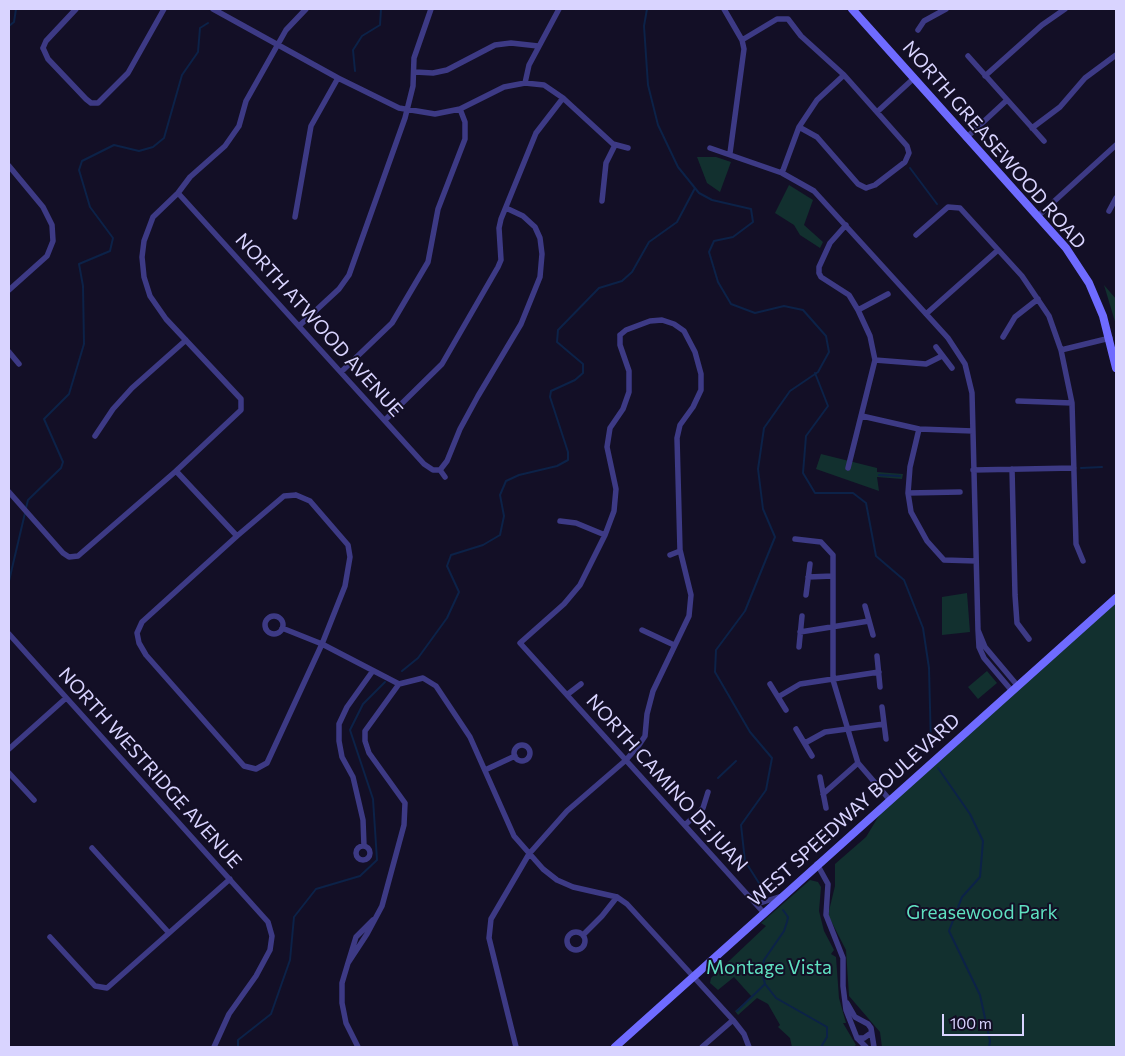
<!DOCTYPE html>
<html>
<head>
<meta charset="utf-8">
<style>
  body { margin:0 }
  #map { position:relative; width:1125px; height:1056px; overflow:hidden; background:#130f26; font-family:Commissioner,sans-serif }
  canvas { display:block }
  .frame { position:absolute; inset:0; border:10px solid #d9d4ff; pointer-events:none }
  .scale { position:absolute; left:942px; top:1014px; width:82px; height:22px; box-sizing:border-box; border:2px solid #d9d4ff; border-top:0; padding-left:6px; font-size:15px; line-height:18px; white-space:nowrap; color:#d9d4ff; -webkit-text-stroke:4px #130f26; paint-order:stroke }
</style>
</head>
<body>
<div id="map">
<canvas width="1125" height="1056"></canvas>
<div class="frame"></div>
<div class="scale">100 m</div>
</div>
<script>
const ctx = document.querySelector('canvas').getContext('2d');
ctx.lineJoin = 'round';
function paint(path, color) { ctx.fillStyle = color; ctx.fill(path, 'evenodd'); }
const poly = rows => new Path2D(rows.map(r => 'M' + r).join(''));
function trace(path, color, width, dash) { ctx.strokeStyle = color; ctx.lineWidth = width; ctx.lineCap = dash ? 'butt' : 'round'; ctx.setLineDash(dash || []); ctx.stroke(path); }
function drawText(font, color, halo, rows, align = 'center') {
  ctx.font = font + ' Commissioner,sans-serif'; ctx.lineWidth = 4; ctx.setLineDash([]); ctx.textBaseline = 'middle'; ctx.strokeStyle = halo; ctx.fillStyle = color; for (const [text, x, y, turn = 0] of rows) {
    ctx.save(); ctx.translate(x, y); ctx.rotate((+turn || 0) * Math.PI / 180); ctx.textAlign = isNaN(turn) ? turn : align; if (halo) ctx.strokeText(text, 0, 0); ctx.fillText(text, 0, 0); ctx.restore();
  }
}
paint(poly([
  [697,157,716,157,731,162,720,192,707,183],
  [789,185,813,200,804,225,823,242,820,248,800,235,794,225,775,213],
  [1104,285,1116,299,1116,325],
  [821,454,877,468,877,472,903,474,902,479,877,477,879,491,816,469],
  [967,593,970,632,942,635,942,597],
  [1116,601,1116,1047,882,1047,880,1032,849,996,846,950,828,915,835,886,835,864,866,837,889,799],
  [987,671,997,683,978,699,968,687],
  [810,880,818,882,821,887,819,911,824,931,834,950,831,954,836,957,839,998,846,1023,843,1023,856,1045,853,1047,792,1047,790,1038,778,1027,780,1025,768,1004,757,998,738,1015,735,1011,752,997,734,977,718,990,710,983,711,978,766,926,761,923]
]), '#12302f');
trace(poly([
  [647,9,644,26,648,85,658,125,678,167,699,193,712,200,751,209,753,222,733,237,714,241,709,252,718,282,731,304,755,313,784,306,803,310,826,336,829,352,818,372,790,391,764,428,758,469,763,509,775,537,745,611,716,650,715,672,750,732,772,758,766,790,741,825,745,861,764,891],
  [9,26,14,22,16,9],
  [355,71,353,50,362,36,380,25,381,9],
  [910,168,937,204],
  [815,373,828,406,806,436,803,473,815,493,853,493,866,503,876,556,904,580,923,628,929,668,931,747],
  [1081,468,1102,467],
  [879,475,900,476],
  [26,508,28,500,61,468,63,462,44,419,69,394,84,344,83,286,79,264,110,251,113,238,90,207,79,170,82,161,114,145,139,151,153,147,164,138,182,75,198,52,200,28,208,23],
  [9,581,25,513],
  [402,671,418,658,447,618,459,592,447,566,451,555,483,545,500,535,504,516,500,495,506,481,519,475,557,466,568,460,568,452,550,397,551,391,575,380,583,373,583,364,557,342,558,330,599,288,622,281,632,272,649,242,677,222,695,188],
  [938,768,970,814,983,841,980,877,962,897,949,931,980,995,990,1041,989,1047],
  [718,778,736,761],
  [783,910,788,917,787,922,784,931,764,960,762,972,765,984,776,998,827,1027,827,1037,821,1047],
  [737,1011,765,984],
  [238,1047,238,1040,271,1014,290,960,294,917,316,889,360,876,377,860,373,799,350,730,363,704,385,682]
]), '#0c2248', 2);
trace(poly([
  [213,9,338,78,399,108,435,114,460,109,504,87,525,83,544,85,563,98,613,144,628,148],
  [724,9,742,40,744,49,730,153],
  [918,30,924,21,946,9],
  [742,40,777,19,788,19,801,36,844,75,907,146,909,153,905,162,875,185,866,188],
  [43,48,48,59,86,99,91,103,98,103,128,73,164,9],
  [43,48,46,41,76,9],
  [968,56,1044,141],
  [415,72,433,73,447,70,495,45,511,43,538,46],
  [985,76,1042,25,1065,9],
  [525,83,529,65,559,9],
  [877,112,913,79],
  [799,127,817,137,858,184,866,188],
  [1032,128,1060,107,1085,78,1116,55],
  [966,138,1007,100],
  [710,148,782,173,814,191,948,338,965,364,972,393,978,630],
  [9,166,43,207,52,225,53,241,47,256,9,290],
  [782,173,799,127,817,100,844,75],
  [178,193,424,464,433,470,440,470],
  [602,201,606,163,615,145],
  [1109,211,1116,198],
  [1038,216,1116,145],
  [295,217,311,126,338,78],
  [916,235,948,207,960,208,1022,276,1049,316,1061,350,1072,403,1076,544,1083,561],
  [819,273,821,277,849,295,858,310,870,336,875,360,848,468],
  [819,273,819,267,830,243,846,225],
  [858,310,888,294],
  [926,314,998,250],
  [299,326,339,289,349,275,405,118,413,86,414,58,431,9],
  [620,335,620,345,629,371,629,392,623,409,610,428,607,447,616,489,614,511,605,535,580,585,564,604,520,643,764,913],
  [1003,337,1015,317,1038,299],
  [936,347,952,368],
  [1061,350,1110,338],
  [9,352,19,364],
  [875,360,926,364,942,356],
  [341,372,392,323,428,262,438,209,465,139,465,122,460,109],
  [1018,401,1072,403],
  [862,416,919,429,973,431],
  [385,420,442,364,498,267,501,260,499,228,501,219,536,133,563,98],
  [919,429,910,467,908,493,911,512,927,541,944,560,976,561],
  [95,436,113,409,132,388,186,340],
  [1012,469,1015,595,1017,623,1029,639],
  [440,470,447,461,460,429,478,396,521,324,540,277,542,254,540,238,535,227,523,216,506,208],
  [440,470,445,477],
  [973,470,1074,468],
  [176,471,237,536],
  [9,492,63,553,69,557,78,556,176,471,241,410,241,399,166,319,150,296,144,277,142,257,144,241,153,217,178,193,190,177,225,146,239,126,246,101,286,30,306,9],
  [908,493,960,492],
  [296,495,310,501,348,545,350,557,345,586,322,644,267,763,256,769,244,766,146,655,139,643,137,633,142,622,237,536,284,496,296,495],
  [560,521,576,523,605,535],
  [795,539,821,542,833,555,833,680,858,763,889,799],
  [670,555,680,551],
  [808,577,833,576],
  [806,595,810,564],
  [865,606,873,635],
  '265 625a9 9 0 1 1 18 0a9 9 0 1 1-18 0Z',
  [282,628,322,644,399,684,423,678,436,686,470,737,514,836,543,869,557,880,573,887,617,897,627,904,733,1020,744,1034,749,1047],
  [642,630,674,645],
  [800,632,869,621],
  [9,634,268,922,272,936,270,950,256,976,229,1014,214,1047],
  [799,647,802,616],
  [877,656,880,687],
  [770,684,786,710],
  [1012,691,984,658,979,647,978,630,985,647,1017,685],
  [568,694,581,684],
  [778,697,800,684,879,672],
  [882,707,886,739],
  [796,729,812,756],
  [805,743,825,732,884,724],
  '514 753a8 8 0 1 1 16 0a8 8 0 1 1-16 0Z',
  [9,749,66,698],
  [485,770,515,756],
  [9,773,34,800],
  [820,777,826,808],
  [823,794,858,763],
  [685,825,703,808,708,792],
  [364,846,363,820,353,777,342,757,339,741,339,724,347,707,372,672],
  '356 853a7 7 0 1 1 14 0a7 7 0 1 1-14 0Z',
  [92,848,169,933],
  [817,864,828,884,826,915,843,958,843,986,846,1010,857,1038,866,1047],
  [755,902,760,903,782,896],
  [373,920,356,937,348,963,367,934,382,906,404,825,405,803,369,753,365,741,365,731,399,684],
  '567 941a9 9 0 1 1 18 0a9 9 0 1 1-18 0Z',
  [583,935,602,916,617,897],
  [50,937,95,986,107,988,230,879],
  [348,963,342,983,342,1003,346,1023,358,1047],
  [847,1003,855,1017,868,1024,871,1028,874,1047],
  [857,1038,864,1038,871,1033],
  [516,1047,489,938,491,919,529,854,567,811,626,760,639,745,645,736,647,714,653,691,689,616,691,595,680,550,677,438,680,425,693,407,701,390,701,374,695,352,684,331,674,324,662,320,650,321,626,330,620,335],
  [702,1047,733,1020]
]), '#3d3a85', 5.5);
trace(poly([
  [852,9,1066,248,1089,283,1103,316,1116,368],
  [615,1047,1116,598]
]), '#6f6bff', 8);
drawText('19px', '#d9d4ff', '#130f26', [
  ["NORTH GREASEWOOD ROAD",994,145,49],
  ["NORTH ATWOOD AVENUE",319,325,48],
  ["NORTH WESTRIDGE AVENUE",150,768,48],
  ["NORTH CAMINO DE JUAN",667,783,48],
  ["WEST SPEEDWAY BOULEVARD",854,810,-42]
]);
drawText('19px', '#5fe0c0', '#130f26', [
  ["Greasewood Park",982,913],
  ["Montage Vista",769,968]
]);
</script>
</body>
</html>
